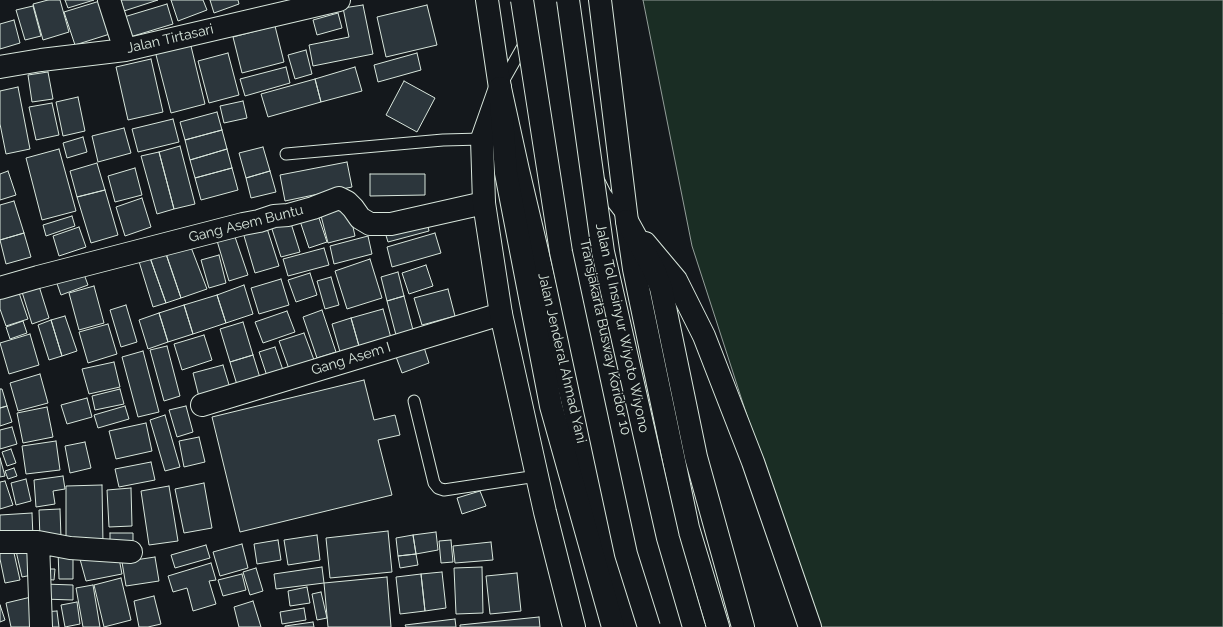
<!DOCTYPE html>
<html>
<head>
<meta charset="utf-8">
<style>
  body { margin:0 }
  canvas { display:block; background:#14181c }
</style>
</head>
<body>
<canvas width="1223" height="627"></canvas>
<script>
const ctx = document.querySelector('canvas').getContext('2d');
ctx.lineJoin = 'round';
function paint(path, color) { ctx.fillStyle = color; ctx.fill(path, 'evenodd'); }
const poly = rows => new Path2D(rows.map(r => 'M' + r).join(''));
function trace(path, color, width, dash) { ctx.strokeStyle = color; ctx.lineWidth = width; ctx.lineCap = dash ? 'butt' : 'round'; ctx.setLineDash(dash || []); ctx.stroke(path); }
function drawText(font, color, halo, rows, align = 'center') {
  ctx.font = font + ' Raleway,sans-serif'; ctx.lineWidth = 3; ctx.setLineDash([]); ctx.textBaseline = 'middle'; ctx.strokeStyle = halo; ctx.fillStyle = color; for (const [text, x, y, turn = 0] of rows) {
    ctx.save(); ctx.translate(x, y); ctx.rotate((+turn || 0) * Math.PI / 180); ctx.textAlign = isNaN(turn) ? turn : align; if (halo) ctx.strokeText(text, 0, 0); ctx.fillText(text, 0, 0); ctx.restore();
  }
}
const green = poly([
  [643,0,1223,0,1223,627,817,627,762,462,692,246,643,0]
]);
paint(green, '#1a2d24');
trace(green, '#939e99', 1);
const building = poly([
  [48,0,60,0,69,32,43,40,33,4,48,0],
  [65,0,94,0,68,8,65,0],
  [103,0,113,33,75,45,64,12,103,0],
  [121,0,158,0,124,11,121,0],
  [171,0,203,0,207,10,178,21,171,0],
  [210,0,238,0,239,4,214,13,210,0],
  [167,4,173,24,130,37,124,17,167,4],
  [363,5,373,54,313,66,309,45,349,37,343,8,363,5],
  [427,5,437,45,386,57,377,17,427,5],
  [33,6,41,36,25,40,16,10,33,6],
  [338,13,342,28,317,35,313,20,338,13],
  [14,20,20,43,0,49,0,24,14,20],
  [275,26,284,62,242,73,233,37,275,26],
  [190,42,205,104,171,113,155,51,190,42],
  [306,50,312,74,295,79,288,55,306,50],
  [228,53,239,95,209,103,198,61,228,53],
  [417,53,421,70,378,82,374,65,417,53],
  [151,59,163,112,128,120,116,67,151,59],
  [286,67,290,83,245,96,240,79,286,67],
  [355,67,362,91,321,102,315,79,355,67],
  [48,72,53,99,32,102,28,75,48,72],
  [315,79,321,102,268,117,261,94,315,79],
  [404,81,435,98,417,132,386,115,404,81],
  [18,87,30,149,6,154,0,124,0,91,18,87],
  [78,97,85,131,63,136,56,102,78,97],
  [243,101,247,118,224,123,220,106,243,101],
  [52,103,59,135,36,140,29,107,52,103],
  [217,112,222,130,185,140,180,122,217,112],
  [173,119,179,142,138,152,132,129,173,119],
  [124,128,131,153,98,162,92,136,124,128],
  [222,130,227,149,190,160,185,140,222,130],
  [83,137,87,152,67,158,63,143,83,137],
  [180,146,195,204,174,209,159,152,180,146],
  [263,147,270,171,246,178,239,153,263,147],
  [59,149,76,211,42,220,26,158,59,149],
  [227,149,232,168,195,178,190,160,227,149],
  [159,152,174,209,157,214,141,156,159,152],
  [347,162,352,187,285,201,280,175,347,162],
  [97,163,105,190,77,197,70,171,97,163],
  [135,168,142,195,115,202,108,176,135,168],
  [232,168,238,190,201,200,195,178,232,168],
  [8,171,16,195,0,200,0,174,8,171],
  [270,171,276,192,251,198,246,178,270,171],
  [370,174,425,174,425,195,370,196,370,174],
  [105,190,118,235,91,243,77,197,105,190],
  [142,198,151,227,125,236,116,207,142,198],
  [14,201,24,233,0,240,0,205,14,201],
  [348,205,355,236,328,243,320,212,348,205],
  [317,212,327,242,309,248,299,218,317,212],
  [72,216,75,226,46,236,43,225,72,216],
  [289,217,300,252,281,257,270,223,289,217],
  [426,218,429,231,388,242,384,229,426,218],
  [265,222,279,266,255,273,242,229,265,222],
  [79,227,86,247,59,256,53,236,79,227],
  [233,231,248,275,229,281,215,234,233,231],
  [24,233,31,257,6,264,0,240,24,233],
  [435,233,441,253,392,267,387,247,435,233],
  [368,236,372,254,334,264,330,246,368,236],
  [189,242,207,289,181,298,164,248,189,242],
  [164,248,181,298,166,303,148,252,164,248],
  [324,248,329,265,288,276,283,259,324,248],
  [148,252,166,303,153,307,137,255,148,252],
  [219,255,226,283,209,288,201,260,219,255],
  [370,259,382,298,347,309,335,271,370,259],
  [426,265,433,286,409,294,402,273,426,265],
  [81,266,88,285,61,295,54,275,81,266],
  [398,272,404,296,387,301,381,277,398,272],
  [310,273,317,295,296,302,288,280,310,273],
  [331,277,339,305,325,309,317,281,331,277],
  [281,279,289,305,259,314,251,288,281,279],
  [16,284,28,319,6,326,0,309,0,290,16,284],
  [244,285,253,314,226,323,217,295,244,285],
  [39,286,49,318,32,324,22,292,39,286],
  [94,286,104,323,79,330,69,293,94,286],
  [448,289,455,316,422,325,414,298,448,289],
  [217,295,226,323,193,334,184,305,217,295],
  [404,296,413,330,396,335,387,301,404,296],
  [126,305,137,342,121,347,110,310,126,305],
  [184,305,193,334,168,342,159,313,184,305],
  [383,309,391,338,359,346,351,318,383,309],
  [322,310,336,352,317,358,303,317,322,310],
  [287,311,295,332,263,343,255,322,287,311],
  [159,313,168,342,148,349,139,320,159,313],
  [65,316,77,351,62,356,51,320,65,316],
  [351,318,359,346,340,352,332,324,351,318],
  [51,320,62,356,49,360,38,325,51,320],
  [23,321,27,333,10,339,6,327,23,321],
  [243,322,253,355,230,362,220,329,243,322],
  [108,324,117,354,88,363,79,332,108,324],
  [304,333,314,360,289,369,279,341,304,333],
  [30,334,39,365,9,374,0,343,30,334],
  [204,335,212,360,182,370,174,344,204,335],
  [423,344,429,363,402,373,395,354,423,344],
  [167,346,180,396,164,401,150,350,167,346],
  [275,347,284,373,268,379,259,352,275,347],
  [143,351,159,412,138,417,122,357,143,351],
  [253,355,261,381,238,388,230,362,253,355],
  [114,362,120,387,89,394,82,369,114,362],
  [223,365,230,388,199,397,193,373,223,365],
  [40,374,48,403,18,411,10,383,40,374],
  [364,380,374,420,395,415,400,435,378,440,392,495,240,532,212,417,364,380],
  [0,389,2,389,7,406,0,408,0,389],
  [120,389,124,404,95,410,92,396,120,389],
  [87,398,92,417,67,424,61,405,87,398],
  [7,406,12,422,0,426,0,408,7,406],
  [125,406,129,419,98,428,94,415,125,406],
  [186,406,193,432,177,437,169,410,186,406],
  [47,407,53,437,23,443,17,413,47,407],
  [165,415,180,467,165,471,150,420,165,415],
  [146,423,152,451,116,459,109,431,146,423],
  [12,427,17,444,0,449,0,430,12,427],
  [199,437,205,462,184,467,179,441,199,437],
  [56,441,60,470,26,474,22,446,56,441],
  [85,442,91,468,70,473,65,446,85,442],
  [11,449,16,463,7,466,2,452,11,449],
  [0,458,5,476,0,477,0,458],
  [151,462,155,480,119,487,115,469,151,462],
  [14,468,17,476,8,479,5,471,14,468],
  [63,476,65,489,53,491,55,504,36,507,34,480,63,476],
  [26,479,31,501,16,505,11,483,26,479],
  [5,481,13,505,0,509,0,482,5,481],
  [204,483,212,528,184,533,175,489,204,483],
  [102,485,103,544,66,544,66,486,102,485],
  [169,486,178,541,149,545,141,491,169,486],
  [131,488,132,526,109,527,107,490,131,488],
  [480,491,486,506,462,514,457,498,480,491],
  [60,509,61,538,40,539,39,510,60,509],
  [32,513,33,537,0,539,0,515,32,513],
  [388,531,392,572,330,578,326,538,388,531],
  [436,532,438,550,416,554,413,535,436,532],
  [110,533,133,533,133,547,110,548,110,533],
  [317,535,320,560,288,565,284,540,317,535],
  [413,535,416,554,398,556,396,538,413,535],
  [278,540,281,560,257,564,254,544,278,540],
  [451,540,453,562,441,563,439,541,451,540],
  [491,542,493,560,455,563,453,546,491,542],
  [12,544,20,580,5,583,0,559,0,546,12,544],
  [242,544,248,568,220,576,213,552,242,544],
  [206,545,210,558,175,568,171,555,206,545],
  [31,548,37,574,22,577,16,551,31,548],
  [58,550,73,550,73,579,59,579,58,550],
  [78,552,118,553,122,574,86,581,78,552],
  [416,554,418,565,400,568,398,556,416,554],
  [155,557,159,581,126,586,122,562,155,557],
  [211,563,216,580,209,581,216,604,193,611,187,588,173,592,168,576,211,563],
  [322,567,324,583,276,589,274,574,322,567],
  [482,567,483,613,456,614,454,568,482,567],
  [256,568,263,591,250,595,243,572,256,568],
  [42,569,55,569,54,580,41,579,42,569],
  [442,572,446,608,425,611,421,574,442,572],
  [517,573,521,611,490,614,486,576,517,573],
  [242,574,246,590,223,596,218,580,242,574],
  [421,574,425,611,400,614,396,577,421,574],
  [387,577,391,627,328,627,324,583,387,577],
  [121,578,131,620,104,627,94,585,121,578],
  [44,584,73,585,73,600,43,599,44,584],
  [93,585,100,627,83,627,76,588,93,585],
  [307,587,310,603,290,606,288,591,307,587],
  [321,592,327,618,317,620,312,594,321,592],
  [154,596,161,624,148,627,139,627,134,601,154,596],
  [31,597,38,627,11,627,6,603,31,597],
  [253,601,261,627,239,627,234,607,253,601],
  [77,602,80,624,65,627,61,605,77,602],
  [0,605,5,620,0,622,0,605],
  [304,608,306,620,282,624,280,612,304,608],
  [57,611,59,627,43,627,42,612,57,611],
  [539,617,540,627,460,627,460,625,539,617],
  [455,619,456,627,406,627,405,625,455,619],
  [313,622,314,627,285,627,285,626,313,622]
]);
paint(building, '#2c363c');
trace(building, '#d8e6dc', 1);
const service = poly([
  [501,85,526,41],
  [286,154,443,140,482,139],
  [599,181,605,193,622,215],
  [414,401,434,483,438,488,444,490,537,476]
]);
const minor = poly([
  [109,0,125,50],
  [0,67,41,60,125,50,339,0],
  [0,288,38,277,243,224,259,221,274,216,288,215,313,208,339,198,347,202,353,208,360,218,370,224,391,224,484,203],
  [202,405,501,314],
  [0,542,38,542,70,548,131,552],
  [38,542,41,627]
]);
const secondary = poly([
  [500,88,482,139,484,203,501,314,545,512,574,627],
  [645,243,676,280,704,336,753,462,810,627]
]);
const trunk = poly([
  [487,0,500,88,518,170,620,603,628,627],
  [600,0,627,221,634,269,688,528,718,627]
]);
const motorway = poly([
  [500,88,506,173,551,406,613,627],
  [627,221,654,270,661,288,696,457,743,627]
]);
trace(service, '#d8e6dc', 13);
trace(minor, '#d8e6dc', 24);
trace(secondary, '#d8e6dc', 24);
trace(trunk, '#d8e6dc', 24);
trace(motorway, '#d8e6dc', 24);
trace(service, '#14181c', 11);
trace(minor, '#14181c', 22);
trace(secondary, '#14181c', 22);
trace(trunk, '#14181c', 22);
trace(motorway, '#14181c', 22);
const motorwayBridge = poly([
  [522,0,561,252,626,554,649,627],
  [568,0,603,252,668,538,694,627]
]);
trace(motorwayBridge, '#d8e6dc', 24, []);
trace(motorwayBridge, '#14181c', 22);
drawText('14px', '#d8e6dc', '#14181c', [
  ["Jalan Tirtasari",170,39,-13],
  ["Gang Asem Buntu",246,224,-14],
  ["Jalan Tol Insinyur Wiyoto Wiyono",622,328,78],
  ["Transjakarta Busway Koridor 10",605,337,78],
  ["Jalan Jenderal Ahmad Yani",562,358,77],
  ["Gang Asem I",351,359,-17]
]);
</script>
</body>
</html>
